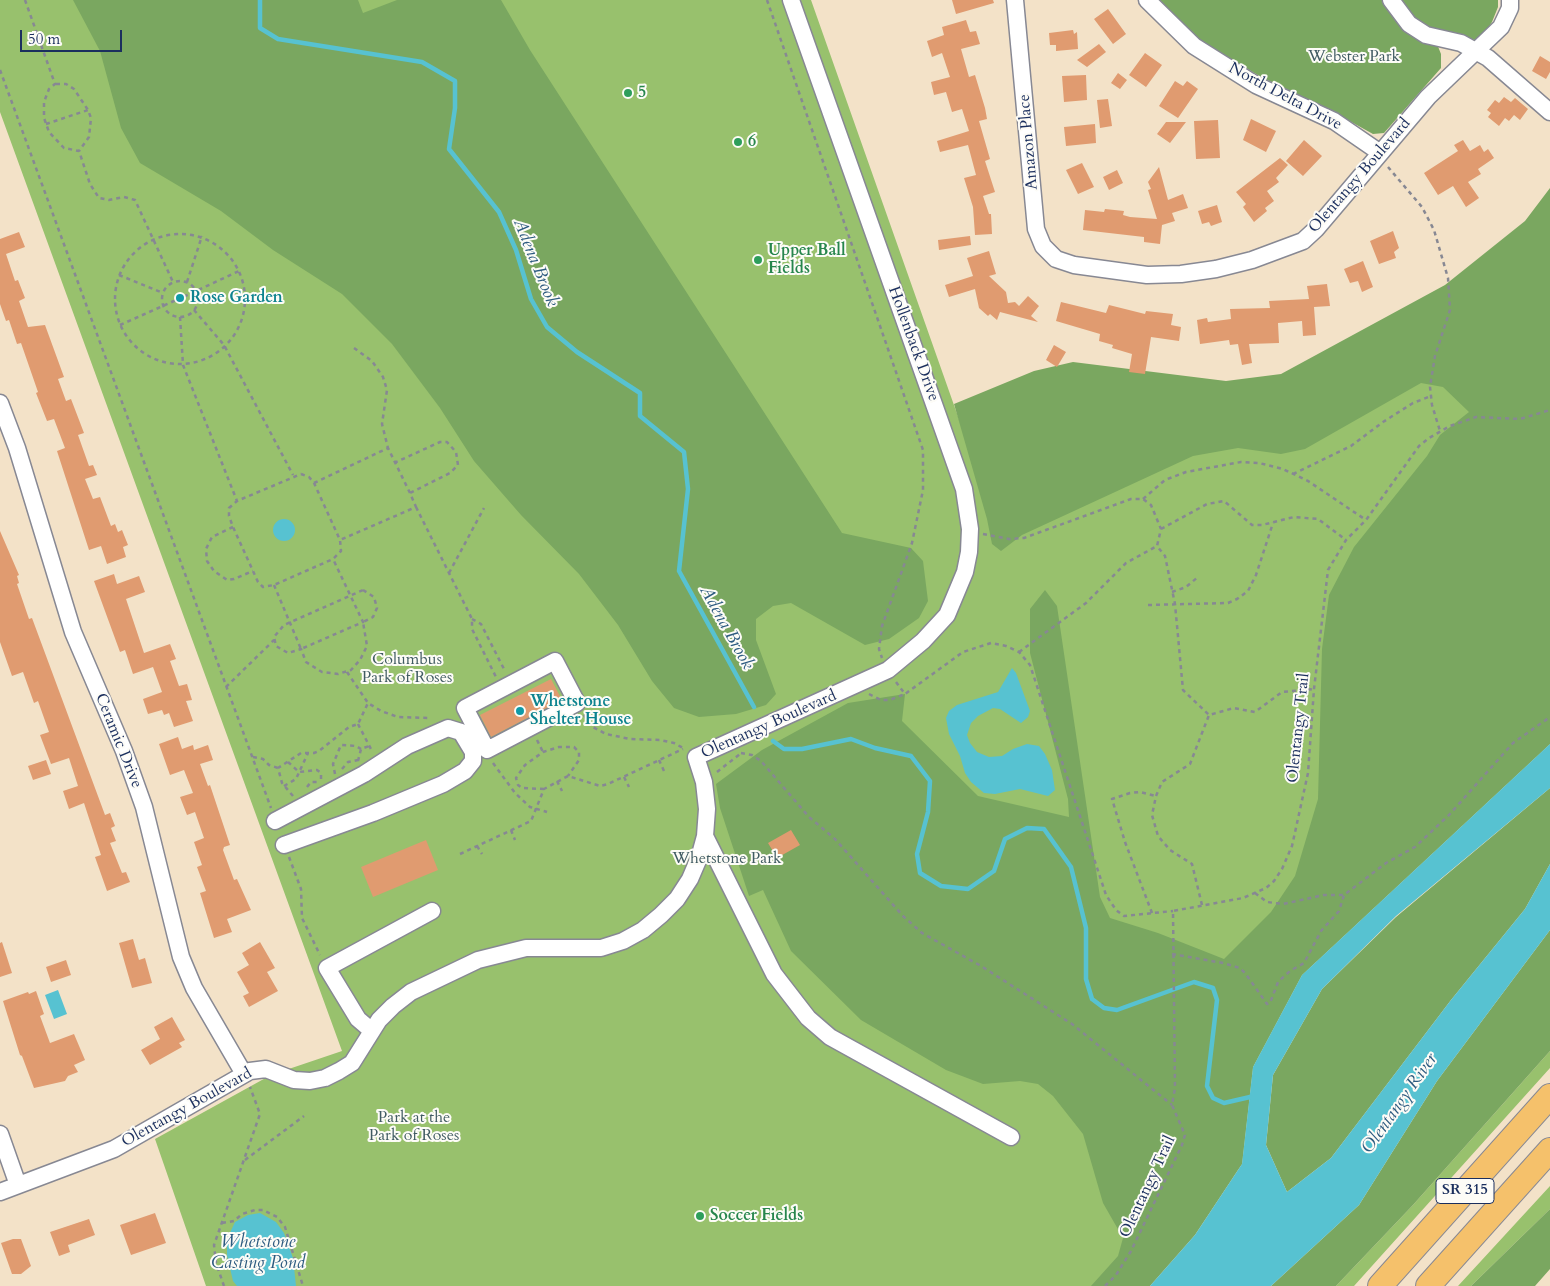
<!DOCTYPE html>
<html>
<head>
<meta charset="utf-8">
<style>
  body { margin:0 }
  #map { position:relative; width:1550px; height:1286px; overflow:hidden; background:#f3e2c8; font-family:Cardo,serif }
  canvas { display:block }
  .scale { position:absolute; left:20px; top:30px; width:102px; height:22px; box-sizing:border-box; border:2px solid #1b2f5e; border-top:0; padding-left:6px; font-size:15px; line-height:18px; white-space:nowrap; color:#1b2f5e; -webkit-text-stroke:4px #fdfcf7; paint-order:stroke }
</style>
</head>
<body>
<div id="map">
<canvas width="1550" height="1286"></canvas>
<div class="scale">50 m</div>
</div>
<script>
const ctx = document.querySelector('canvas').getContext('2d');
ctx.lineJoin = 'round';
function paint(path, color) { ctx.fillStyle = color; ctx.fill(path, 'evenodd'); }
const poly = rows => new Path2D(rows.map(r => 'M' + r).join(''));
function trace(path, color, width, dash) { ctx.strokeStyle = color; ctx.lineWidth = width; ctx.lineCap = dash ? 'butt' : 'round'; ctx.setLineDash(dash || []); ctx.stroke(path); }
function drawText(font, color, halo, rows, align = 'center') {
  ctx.font = font + ' Cardo,serif'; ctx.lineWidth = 4; ctx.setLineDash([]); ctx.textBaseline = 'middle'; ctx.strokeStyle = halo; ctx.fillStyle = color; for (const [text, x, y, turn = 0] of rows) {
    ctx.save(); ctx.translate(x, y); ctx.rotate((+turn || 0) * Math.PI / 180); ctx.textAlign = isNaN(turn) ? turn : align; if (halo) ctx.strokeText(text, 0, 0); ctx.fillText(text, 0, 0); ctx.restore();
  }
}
paint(poly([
  [0,0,811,0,997,527,1550,251,1550,744,1302,975,1253,1067,1242,1164,1144,1286,206,1286,155,1139,271,1075,342,1051,0,112],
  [1550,1051,1550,1068,1354,1286,1336,1286,1413,1205],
  [1550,1186,1550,1209,1471,1286,1458,1286]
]), '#98c16d');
paint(poly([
  [73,0,358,0,363,13,397,0,501,0,530,50,842,533,911,548,923,561,928,601,919,618,889,639,865,645,791,603,773,606,756,619,756,640,776,694,766,705,736,714,699,717,674,708,652,681,618,625,579,574,521,515,474,461,440,408,392,344,342,294,273,250,221,211,140,163,121,128,100,51],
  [1156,0,1383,0,1437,44,1441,54,1441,68,1384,133,1373,134,1326,108,1261,77,1189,34],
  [1398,0,1498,0,1498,7,1492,22,1479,41,1431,29,1415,20],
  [1550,188,1550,744,1302,975,1253,1067,1242,1164,1195,1235,1150,1286,1091,1286,1118,1256,1123,1238,1103,1203,1083,1134,1053,1096,1038,1084,1020,1081,983,1084,946,1070,861,1020,791,951,763,890,749,896,720,808,716,784,762,750,848,703,905,694,902,721,978,796,1069,817,1068,799,1030,653,1030,609,1045,590,1057,606,1100,897,1110,918,1158,933,1224,959,1271,912,1295,876,1318,799,1322,649,1329,595,1354,547,1427,456,1440,435,1469,412,1443,387,1421,383,1305,449,1281,454,1238,448,1193,456,1022,535,1001,551,992,544,987,519,954,404,1034,371,1073,362,1226,381,1281,374,1445,285,1525,221],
  [1550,788,1550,864,1525,909,1451,1000,1331,1158,1287,1192,1266,1145,1273,1075,1322,989,1396,917],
  [1550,930,1550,1051,1413,1205,1336,1286,1271,1286,1359,1205,1437,1081],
  [1550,1209,1550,1269,1535,1286,1471,1286]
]), '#7aa760');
paint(poly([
  '273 530a11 11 0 1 1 22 0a11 11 0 1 1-22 0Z',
  [1012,668,1016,673,1030,711,1028,717,1021,723,1000,709,993,708,978,716,971,723,967,735,970,743,977,752,989,757,1002,756,1013,749,1027,744,1039,746,1045,754,1052,770,1055,790,1048,796,1020,789,995,794,984,793,971,782,965,773,960,756,949,734,946,718,949,711,957,705,998,692],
  [1550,744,1550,788,1396,916,1322,989,1273,1075,1266,1145,1287,1192,1331,1158,1451,1000,1525,909,1550,864,1550,930,1437,1081,1359,1205,1271,1286,1150,1286,1195,1235,1242,1164,1253,1067,1302,975],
  [58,990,67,1014,54,1019,45,995],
  [260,1213,276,1222,284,1233,293,1258,296,1286,237,1286,233,1281,227,1255,227,1239,235,1222,248,1215]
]), '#57c2d1');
trace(poly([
  [260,0,260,28,278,39,422,62,455,81,455,108,449,149,499,212,516,250,531,299,547,327,577,352,640,393,640,416,684,452,688,489,679,571,754,707],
  [773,741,784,749,802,749,851,739,875,748,911,756,930,781,928,812,917,854,920,873,941,886,968,889,994,871,1005,839,1027,828,1044,829,1071,867,1086,928,1086,979,1092,999,1104,1008,1117,1010,1194,982,1213,988,1217,1000,1207,1086,1213,1098,1224,1103,1250,1097]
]), '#57c2d1', 4.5);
paint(poly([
  [952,0,993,0,994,3,956,14],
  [1108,9,1126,34,1113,44,1094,19],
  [966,20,970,32,976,31,980,44,961,49,969,77,975,75,985,108,987,119,979,121,990,159,985,161,995,192,983,196,989,214,991,214,992,234,975,235,973,207,964,178,976,175,968,145,940,152,937,141,969,131,962,109,952,112,946,92,934,95,931,82,950,77,942,53,932,57,927,41,944,35,942,27],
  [1073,30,1074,34,1077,32,1078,49,1056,51,1056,45,1050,45,1049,33],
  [1099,44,1106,52,1087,67,1077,60],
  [1145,53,1162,65,1146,87,1129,75],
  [1540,56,1550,62,1550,72,1546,79,1532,71],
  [1118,73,1127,80,1120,89,1111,83],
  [1086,75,1087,100,1064,102,1062,76],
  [1175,81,1183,86,1187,81,1198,89,1178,118,1159,106],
  [1504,97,1511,102,1515,98,1528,109,1520,120,1514,115,1509,121,1505,118,1499,126,1488,117,1491,113,1487,110,1495,100,1499,103],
  [1108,99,1112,126,1100,128,1097,100],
  [1251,119,1276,131,1266,152,1243,140],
  [1218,120,1220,158,1196,159,1194,121],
  [1166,122,1186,122,1170,143,1157,134],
  [1095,124,1096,143,1066,146,1064,127],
  [1304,140,1322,156,1303,176,1286,161],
  [1463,140,1470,151,1480,145,1484,152,1488,149,1494,158,1478,169,1481,174,1468,182,1479,198,1466,207,1453,186,1438,195,1424,173,1458,151,1454,145],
  [1280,158,1288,165,1276,178,1279,182,1267,191,1274,201,1265,208,1267,211,1254,222,1243,207,1246,204,1236,192],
  [1082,163,1094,187,1078,194,1066,170],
  [1159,167,1168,200,1183,194,1188,208,1172,213,1175,221,1162,225,1160,244,1144,242,1144,237,1083,230,1085,210,1104,212,1105,209,1124,211,1123,215,1130,217,1157,219,1148,190,1151,189,1148,182],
  [1117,170,1123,183,1109,190,1103,177],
  [1217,205,1222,222,1211,226,1209,222,1202,224,1198,211],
  [1393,231,1399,248,1394,252,1396,258,1379,264,1370,241],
  [19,232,25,247,6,254,15,281,18,280,25,298,19,301,28,327,45,325,64,377,58,379,66,401,71,399,84,433,78,435,89,466,93,465,97,475,85,479,93,499,100,497,111,526,115,524,118,532,122,530,128,545,123,547,126,557,107,564,101,546,89,550,57,451,65,448,54,419,47,421,36,393,38,392,21,343,17,344,9,320,6,321,0,304,0,239],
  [970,236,971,245,939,250,938,240],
  [989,251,996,274,989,276,1006,292,1008,303,1015,302,1019,306,1028,296,1039,306,1031,316,1038,322,1000,312,997,320,990,314,988,316,979,308,975,289,949,297,945,285,973,276,967,258],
  [1363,261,1373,287,1362,292,1358,281,1350,283,1344,269],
  [1327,284,1330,306,1314,307,1316,335,1303,336,1302,321,1278,323,1279,343,1249,344,1252,363,1242,365,1238,344,1230,345,1229,340,1200,344,1197,320,1207,318,1208,322,1231,319,1230,309,1270,308,1269,301,1309,299,1307,286],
  [1061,302,1106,313,1109,305,1145,314,1146,311,1173,314,1171,325,1181,327,1179,341,1151,337,1145,374,1129,372,1132,354,1112,348,1113,345,1099,341,1100,334,1056,321],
  [1054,345,1066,352,1057,367,1046,360],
  [0,531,19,575,17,576,19,583,17,584,29,619,32,618,105,815,110,813,115,826,111,828,116,841,110,843,122,873,126,872,130,882,107,891,95,857,101,855,84,803,69,809,63,791,78,786,69,758,51,764,40,735,49,732,38,701,34,703,23,672,12,676,0,642],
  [114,574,117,584,139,576,145,592,126,599,144,653,170,644,176,659,170,661,179,686,187,684,192,700,186,701,193,721,174,727,169,713,164,715,162,710,148,714,143,699,162,692,153,667,133,674,125,650,120,652,94,581],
  [551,679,562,700,491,737,480,715],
  [178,737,182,749,193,745,194,750,208,745,213,760,200,764,208,786,210,785,230,845,224,847,223,850,234,880,237,879,251,910,227,919,232,932,214,938,200,893,206,891,197,867,202,865,194,842,204,838,195,812,187,815,180,797,193,793,184,770,170,775,159,744],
  [46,760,51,774,33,780,28,766],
  [791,830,800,845,777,858,768,843],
  [426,840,438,870,373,897,361,867],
  [133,939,139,960,145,958,152,983,132,988,119,943],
  [2,942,12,973,0,977,0,943],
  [260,942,275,968,267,972,278,991,249,1007,243,996,249,993,237,972,249,965,242,953],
  [66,960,71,975,51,982,46,967],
  [36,991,44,1014,40,1016,50,1043,74,1034,85,1060,74,1065,78,1072,68,1076,65,1081,34,1088,22,1056,20,1055,3,1001,28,992,29,994],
  [172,1017,185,1040,179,1043,182,1047,150,1065,141,1050,160,1039,154,1027],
  [155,1213,166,1243,131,1255,120,1225],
  [89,1219,95,1235,68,1245,70,1252,59,1256,50,1232],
  [13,1239,21,1239,31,1266,21,1274,12,1274,1,1243]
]), '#e09b70');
const minor = poly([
  [1015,0,1036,229,1043,246,1056,259,1074,265,1147,275,1181,274,1216,269,1252,260,1303,241,1316,229,1428,97,1501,27,1510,8,1510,0],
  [1147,0,1194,46,1256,85,1334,121,1379,152],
  [1391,0,1409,24,1426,35,1461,43,1488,58,1550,112],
  [0,403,17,448,73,632,124,751,144,807,181,957,194,988,244,1074],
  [555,661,577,703,487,750,465,708,555,661],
  [275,821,364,774,407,746,448,728,461,732,473,752,473,761,465,771,443,784,373,813,284,845],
  [705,836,774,974,808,1018,830,1037,1011,1137],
  [372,1031,358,1019,327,968,432,911],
  [0,1134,18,1185],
  [0,1192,114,1149,250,1071,266,1069,294,1080,310,1081,325,1078,339,1071,352,1063,379,1020,393,1006,411,992,478,960,526,948,601,948,623,941,643,930,661,915,677,899,690,879,699,858,705,836,707,809,704,782,696,757,888,670,923,641,947,615,965,572,969,552,970,529,964,489,791,0]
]);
const highway = poly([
  [1380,1286,1550,1096],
  [1428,1286,1550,1150]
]);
trace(minor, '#878893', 19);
trace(highway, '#878893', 26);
trace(poly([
  [25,0,55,84,49,89,44,102,44,118,49,132,64,148,79,151,90,184,99,198,109,200,124,197,135,200,173,282],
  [767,0,923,450,923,490,912,543,882,626,879,649,882,658],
  [0,70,271,808],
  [56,84,66,84,74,89,88,110,91,118,89,137,79,151],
  [46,124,88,110],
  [1388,167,1422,207,1434,230,1448,278,1450,310,1435,356,1430,387,1432,405,1440,431],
  '115 299a65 65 0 1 1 130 0a65 65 0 1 1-130 0Z',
  [119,275,163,293],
  '162 299a18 18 0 1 1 36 0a18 18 0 1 1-36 0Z',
  [187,282,202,236],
  [194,310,224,345,293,475],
  [180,317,183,365,237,501],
  [120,325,174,301,176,297,181,298,196,291,239,271],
  [354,348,372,361,383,377,387,390,382,424,388,448],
  [394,463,440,442,447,442,456,452,458,465,450,473,410,493],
  [301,474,309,477,314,483,340,540,341,551,333,559,274,585,263,587,258,582,233,527,229,516,229,508,237,501,301,474],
  [1293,474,1351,446,1383,422,1413,403,1431,396],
  [314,483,388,448,410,493,416,507,340,540],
  [1143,499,1165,480,1186,472,1241,462,1259,463,1283,469,1308,481,1366,520],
  [416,507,472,619,472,629,496,677],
  [233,527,212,537,206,549,207,561,214,571,227,580,234,579,253,571],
  [1161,529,1207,504,1224,501,1252,525,1262,525,1294,517,1318,519,1346,540],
  [983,534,1009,539,1024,538,1131,499,1143,499,1151,505,1161,529,1157,546,1165,556,1175,604,1183,690,1209,715],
  [449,573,484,508],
  [274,585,301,649,363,622,333,559],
  [363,590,374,597,377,608,373,617,363,622,367,646,360,660,351,670,338,674,322,672,306,662,301,649,288,653,276,646,274,637,284,625,363,590],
  [1172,592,1186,587,1198,577],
  [1148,605,1228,603,1237,599,1248,591,1256,575,1273,523],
  [472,619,481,624,505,671],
  [1019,652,1086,603,1126,563,1157,546],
  [347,672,368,703,381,711,398,717,431,718],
  [896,682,905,694,963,652,991,643,1006,646,1019,652,1030,665,1106,895,1116,910,1124,916,1173,911],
  [226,687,274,640],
  [869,694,881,700,890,700,905,694],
  [584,715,591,726,606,734,630,739,660,740,674,743,683,748],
  [358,724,372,751],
  [537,740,543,752],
  [741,753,752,755,761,761,809,817,835,839,903,916,922,933,981,966,1072,1024,1172,1105],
  [253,757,263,759,269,765,278,768],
  [659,760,664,771],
  [358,761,361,749,369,746],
  [288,762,299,772,317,770,321,773,321,781],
  [493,763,515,793,530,807,547,812],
  [342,769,348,762,358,760],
  [717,772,740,754],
  [335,774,333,764,341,745,356,746,361,749],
  [624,777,629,787],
  [557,781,562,791],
  [284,786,296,779,308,753],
  [307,787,311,782,317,782],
  [544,789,522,788,518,785,516,778,525,765,543,752,559,747,574,747,579,752,579,760,568,776],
  [293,796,282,783,278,768,301,753,314,753,319,751,349,727,358,724,368,703],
  [511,830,515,840],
  [477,846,482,854],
  [460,854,531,821,544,789,568,776,600,786,608,784,683,749],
  [289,857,301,889,302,918,320,955],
  [1255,893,1267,902,1283,904,1324,895,1344,895,1386,863,1415,847,1449,815,1513,743,1550,717],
  [1202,905,1192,864,1170,850,1158,836,1152,815,1156,796,1162,782,1190,764,1209,715,1234,708,1255,712,1282,692,1314,689],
  [1152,913,1125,842,1112,799,1130,793,1140,792,1156,796],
  [1172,954,1223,963,1240,968,1245,973,1267,1004,1270,1003,1278,982,1290,971,1304,963,1321,931,1339,911,1344,895],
  [245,1160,304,1116],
  [222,1223,234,1221,242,1214,255,1210,263,1210,277,1217,285,1227,303,1286],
  [224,1286,216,1263,214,1245,260,1114,250,1087],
  [1105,1286,1116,1275,1131,1251,1182,1145,1185,1135,1172,1105,1175,1088,1173,911,1243,898,1266,888,1274,881,1282,869,1292,846,1308,773,1314,689,1328,570,1346,540,1366,520,1419,446,1429,438,1450,426,1476,417,1520,419,1550,410]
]), '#878893', 2.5, [4, 4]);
trace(minor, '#fff', 16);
trace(highway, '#f5c16b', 24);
trace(poly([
  [177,300,177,299]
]), '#878893', 2.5, [4, 4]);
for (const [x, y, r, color] of [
  [628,93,5,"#2e9e5b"],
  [738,142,5,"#2e9e5b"],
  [758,260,5,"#2e9e5b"],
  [180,298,5,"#0f9aa8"],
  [520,711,5,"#0f9aa8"],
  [700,1216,5,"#2e9e5b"]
]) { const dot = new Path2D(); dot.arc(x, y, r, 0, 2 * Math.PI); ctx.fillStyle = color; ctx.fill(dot); trace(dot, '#fdfcf7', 2); }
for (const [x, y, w] of [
  [1465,1191,58]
]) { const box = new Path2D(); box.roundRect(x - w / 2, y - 12.5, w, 25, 4); ctx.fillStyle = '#fdfcf7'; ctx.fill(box); trace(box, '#1b2f5e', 1); }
drawText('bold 15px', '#1b2f5e', null, [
  ["SR 315",1465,1191]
]);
drawText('16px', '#405b62', '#fdfcf7', [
  ["Webster Park",1354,57],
  ["Columbus",407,660],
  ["Park of Roses",407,678],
  ["Whetstone Park",727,859],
  ["Park at the",414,1118],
  ["Park of Roses",414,1136]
]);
drawText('bold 16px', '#27864d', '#fdfcf7', [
  ["5",638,93],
  ["6",748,142],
  ["Upper Ball",768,251],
  ["Fields",768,269],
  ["Soccer Fields",710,1216]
], 'left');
drawText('16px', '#1b2f5e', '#fdfcf7', [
  ["North Delta Drive",1285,97,28],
  ["Amazon Place",1029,142,-95],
  ["Olentangy Boulevard",1360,176,-49],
  ["Hollenback Drive",913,344,70],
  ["Olentangy Boulevard",769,725,-24],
  ["Olentangy Trail",1299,728,-84],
  ["Ceramic Drive",118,741,68],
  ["Olentangy Boulevard",187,1108,-29],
  ["Olentangy Trail",1148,1187,-65]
]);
drawText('bold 16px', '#0d838f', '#fdfcf7', [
  ["Rose Garden",190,298],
  ["Whetstone",530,702],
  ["Shelter House",530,720]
], 'left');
drawText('italic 18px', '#2d5b80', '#fdfcf7', [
  ["Adena Brook",535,263,68],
  ["Adena Brook",726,628,61],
  ["Olentangy River",1400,1104,-55],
  ["Whetstone",258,1243],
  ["Casting Pond",258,1264]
]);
</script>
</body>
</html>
